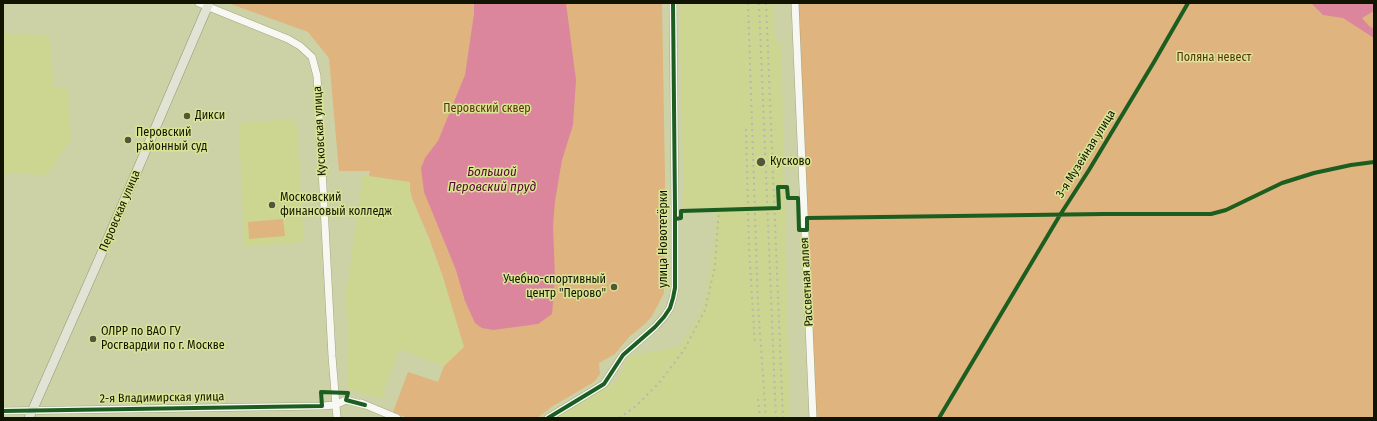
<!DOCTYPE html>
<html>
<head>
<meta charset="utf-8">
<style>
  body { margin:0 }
  #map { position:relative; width:1377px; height:421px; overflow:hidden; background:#ccd2a6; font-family:"Fira Sans Condensed",sans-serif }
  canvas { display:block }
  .frame { position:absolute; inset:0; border:4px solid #111400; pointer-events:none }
</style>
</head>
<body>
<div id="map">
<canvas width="1377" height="421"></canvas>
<div class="frame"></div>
</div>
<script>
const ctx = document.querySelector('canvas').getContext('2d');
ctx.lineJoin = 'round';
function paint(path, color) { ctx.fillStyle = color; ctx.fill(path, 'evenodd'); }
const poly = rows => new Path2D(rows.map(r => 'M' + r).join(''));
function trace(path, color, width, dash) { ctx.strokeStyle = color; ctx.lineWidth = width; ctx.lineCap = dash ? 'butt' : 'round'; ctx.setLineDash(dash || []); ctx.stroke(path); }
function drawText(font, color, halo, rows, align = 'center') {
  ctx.font = font + ' "Fira Sans Condensed",sans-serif'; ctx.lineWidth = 3; ctx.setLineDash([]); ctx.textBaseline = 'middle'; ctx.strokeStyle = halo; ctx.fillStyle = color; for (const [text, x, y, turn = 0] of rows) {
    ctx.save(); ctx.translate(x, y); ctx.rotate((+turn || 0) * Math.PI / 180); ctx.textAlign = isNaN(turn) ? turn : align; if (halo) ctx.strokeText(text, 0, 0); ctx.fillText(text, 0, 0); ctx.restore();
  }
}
paint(poly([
  [679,3,773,3,775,41,781,41,790,418,552,418,617,381,628,356,680,347,704,306,714,245,716,208,684,208],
  [3,34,49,35,54,87,67,88,71,139,47,175,3,173],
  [296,119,304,242,244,247,239,123],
  [363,175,410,182,410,189,412,198,443,277,464,347,444,366,399,349,381,399,348,388,348,328,345,300]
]), '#cdd691');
paint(poly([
  [228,3,662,3,665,178,664,281,664,293,652,316,646,323,629,337,615,354,599,363,600,374,594,382,553,406,537,418,408,418,393,412,408,372,438,382,444,366,464,347,443,277,429,238,412,198,410,189,410,182,369,176,370,171,339,171,329,58,308,32],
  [798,3,1374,3,1374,418,816,418],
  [283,219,285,236,249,239,248,222]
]), '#dfb47e');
paint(poly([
  [474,3,566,3,576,80,573,125,562,160,555,201,553,226,555,279,552,314,538,324,493,330,482,328,475,323,465,301,456,270,424,192,421,168,425,158,438,141,465,75,474,14],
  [1311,3,1374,3,1374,11,1362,18,1369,26,1374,29,1374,38,1343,18,1323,15]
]), '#dc869e');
const minor = poly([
  [199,3,288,39,300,46,312,57,317,76,332,356,337,418],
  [795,3,813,418],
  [361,403,397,418],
  [3,411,322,406,335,405,346,400,365,405],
  [548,418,604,384,623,355,655,327,664,317,670,308,673,298,675,288,675,207,673,3]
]);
const major = poly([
  [29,418,100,257,209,3]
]);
trace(minor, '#a1a682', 8);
trace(major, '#929775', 10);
trace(minor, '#f7f8f2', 7);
trace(major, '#e1e3d5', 9);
trace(poly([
  [748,3,758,305,766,418],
  [759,3,776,418],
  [766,3,783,418],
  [746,129,749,247,755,345],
  [758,399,760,418],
  [619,418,636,406,659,383,684,350,705,310,715,266,719,208]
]), '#b7b8ae', 2, [2, 4]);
trace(poly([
  [675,219,681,218,681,211,779,208,778,187,787,187,788,198,798,198,799,230,807,230,807,218,1104,214,1211,214,1226,210,1282,183,1314,173,1351,165,1374,162],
  [3,411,322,406,321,392,348,393,346,400,365,405],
  [548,418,604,384,623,355,655,327,664,317,670,308,673,298,675,288,675,207,673,3],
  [939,418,1060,215,1089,170,1154,62,1188,3]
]), '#1b5e20', 4);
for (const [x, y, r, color] of [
  [187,116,4,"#52563a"],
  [128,140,4,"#52563a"],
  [761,162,5,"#52563a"],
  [272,205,4,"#52563a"],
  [614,287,4,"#52563a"],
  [93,339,4,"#52563a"]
]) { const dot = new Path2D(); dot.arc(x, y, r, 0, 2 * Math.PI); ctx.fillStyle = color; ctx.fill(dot); trace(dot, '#d9e593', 1.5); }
drawText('12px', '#5c310d', '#d9e593', [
  ["Поляна невест",1214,58],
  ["Перовский сквер",487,109]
]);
drawText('12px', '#111400', '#d9e593', [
  ["Дикси",195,116],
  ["Перовский",136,133],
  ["районный суд",136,147],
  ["Кусково",770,162],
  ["Московский",280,198],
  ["финансовый колледж",280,212],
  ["Учебно-спортивный",606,280,"right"],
  ["центр \"Перово\"",606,294,"right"],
  ["ОЛРР по ВАО ГУ",101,332],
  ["Росгвардии по г. Москве",101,346]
], 'left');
drawText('12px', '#111400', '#d9e593', [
  ["Кусковская улица",320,131,-93],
  ["3-я Музейная улица",1086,154,-58],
  ["Перовская улица",120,211,-67],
  ["улица Новотетёрки",664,239,-90],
  ["Рассветная аллея",807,282,-93],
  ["2-я Владимирская улица",162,398,-1]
]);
drawText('italic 13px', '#570631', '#d9e593', [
  ["Большой",492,172],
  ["Перовский пруд",492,187]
]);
</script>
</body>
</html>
